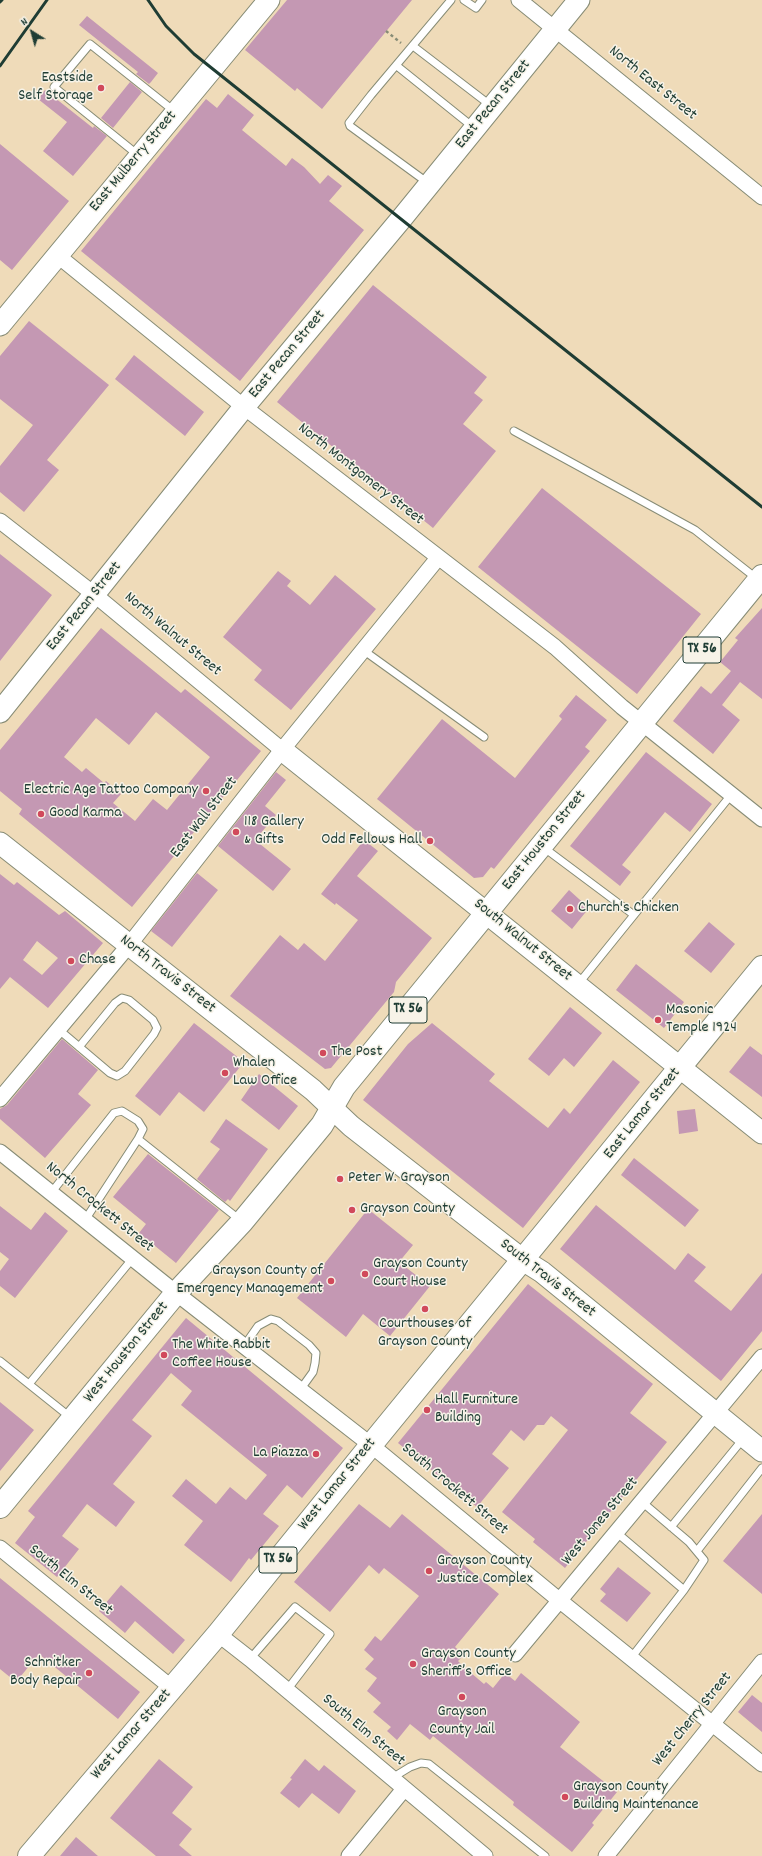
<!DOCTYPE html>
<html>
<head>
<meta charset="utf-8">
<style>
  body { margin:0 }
  #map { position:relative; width:762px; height:1856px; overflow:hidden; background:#efdbb9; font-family:Dekko,sans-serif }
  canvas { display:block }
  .north { position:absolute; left:12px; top:12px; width:40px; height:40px; -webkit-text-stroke:3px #f7f3e8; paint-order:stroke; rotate:323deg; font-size:11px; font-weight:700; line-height:16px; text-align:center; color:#1f3d34 }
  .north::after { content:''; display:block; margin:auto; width:14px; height:18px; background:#1f3d34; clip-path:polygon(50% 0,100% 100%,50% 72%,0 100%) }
</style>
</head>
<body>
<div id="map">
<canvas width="762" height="1856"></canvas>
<div class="north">N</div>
</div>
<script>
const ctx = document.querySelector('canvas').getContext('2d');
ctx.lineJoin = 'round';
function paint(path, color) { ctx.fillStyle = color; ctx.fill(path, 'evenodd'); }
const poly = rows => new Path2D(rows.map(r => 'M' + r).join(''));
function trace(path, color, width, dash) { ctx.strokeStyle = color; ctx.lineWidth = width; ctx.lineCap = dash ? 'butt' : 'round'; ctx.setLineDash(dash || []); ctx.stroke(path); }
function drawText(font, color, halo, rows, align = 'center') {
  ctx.font = font + ' Dekko,sans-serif'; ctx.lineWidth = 3; ctx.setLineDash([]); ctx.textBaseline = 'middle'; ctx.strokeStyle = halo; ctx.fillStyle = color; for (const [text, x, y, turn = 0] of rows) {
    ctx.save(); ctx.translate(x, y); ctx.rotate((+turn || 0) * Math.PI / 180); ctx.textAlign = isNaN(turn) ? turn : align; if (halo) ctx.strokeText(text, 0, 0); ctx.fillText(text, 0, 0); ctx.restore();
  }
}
paint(poly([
  [287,0,412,0,322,109,297,88,295,91,245,50],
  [87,16,158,73,151,82,149,84,136,74,138,72,79,25],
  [130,82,142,92,113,128,101,118],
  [45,90,93,128,94,126,107,136,73,176,43,151,67,122,38,99],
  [228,94,254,115,242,130,286,166,292,158,304,167,320,184,328,175,342,186,329,201,364,230,240,381,81,251,206,99,217,108],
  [0,144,69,201,12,270,0,260],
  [373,285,487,377,474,393,483,400,463,424,496,451,433,528,277,402],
  [29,321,109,385,47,460,59,470,24,512,0,492,0,466,33,425,0,399,0,356],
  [134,355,204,412,185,436,115,379],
  [542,488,701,614,637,694,478,567],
  [0,554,52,595,0,661],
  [278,571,291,581,287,586,310,605,335,575,376,609,291,710,254,680,262,670,223,637],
  [762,608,762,699,740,682,722,705,740,720,713,754,673,721,701,686,711,694,731,671,720,662,738,640,735,638],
  [101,628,181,693,185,689,261,751,132,907,19,814,22,809,0,791,0,750],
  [156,712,210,757,167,810,153,799,135,821,113,803,121,794,106,781,104,783,86,768,82,772,64,757,96,718,129,745],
  [576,695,607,720,585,747,590,751,494,869,491,867,483,877,474,878,377,799,442,719,515,778,562,719,559,716],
  [646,752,712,804,690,832,665,812,622,865,631,872,620,886,570,846],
  [276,772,286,780,265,806,276,815,255,840,291,869,273,891,218,846],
  [364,840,378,851,357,876,432,938,396,982,394,992,331,1068,325,1069,230,996,280,935,298,950,304,943,325,961,358,920,336,903,335,905,321,894],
  [197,873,218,890,172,947,151,931],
  [0,874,14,885,17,882,59,915,65,911,103,943,48,1008,10,977,0,989],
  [37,941,58,958,42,975,23,960],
  [569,890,589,908,572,929,551,911],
  [709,922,735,944,711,973,684,951],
  [636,964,684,1002,664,1028,616,990],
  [570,1007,602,1033,574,1067,564,1058,549,1076,528,1059],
  [194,1023,244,1062,204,1112,179,1092,160,1116,135,1096],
  [432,1023,495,1074,489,1081,548,1128,564,1108,570,1114,613,1060,640,1082,523,1228,363,1100,408,1044],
  [62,1039,98,1070,78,1094,91,1105,45,1158,0,1119,0,1109,7,1105],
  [750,1046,762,1055,762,1097,729,1072],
  [259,1074,298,1106,279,1130,241,1100],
  [695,1109,698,1131,679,1134,677,1111],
  [226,1119,268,1149,230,1201,228,1199,225,1202,197,1179,220,1149,210,1142],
  [148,1154,219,1210,176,1263,139,1233,146,1224,113,1197],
  [634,1158,699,1210,685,1227,621,1175],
  [596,1205,675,1270,688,1253,706,1267,694,1281,731,1311,762,1273,762,1331,721,1381,560,1249],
  [0,1206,31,1230,45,1212,68,1231,15,1298,0,1286,0,1271,9,1259,0,1252],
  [368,1209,413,1245,399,1262,430,1286,390,1336,363,1314,346,1337,297,1298],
  [528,1284,653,1384,630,1413,667,1442,565,1568,533,1542,535,1539,502,1512,568,1430,551,1416,544,1425,537,1425,524,1441,511,1430,492,1454,509,1468,477,1507,398,1443],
  [186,1318,343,1448,302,1498,287,1485,263,1514,279,1526,251,1560,249,1558,231,1582,184,1545,203,1521,172,1496,186,1479,216,1504,230,1487,246,1500,267,1475,181,1405,192,1391,171,1373,132,1420,152,1436,113,1484,135,1502,116,1527,87,1504,62,1536,79,1549,57,1577,15,1543,35,1517,28,1511],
  [0,1402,34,1430,0,1471],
  [359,1504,390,1528,402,1514,499,1594,455,1647,464,1655,458,1661,464,1667,484,1684,486,1682,493,1688,505,1673,515,1681,521,1673,580,1722,560,1747,617,1792,592,1823,594,1825,572,1852,513,1805,514,1802,433,1736,430,1740,410,1724,397,1740,387,1731,391,1727,373,1712,381,1703,367,1691,377,1678,365,1669,374,1659,364,1650,375,1636,381,1641,419,1596,384,1568,379,1574,369,1565,330,1612,294,1582],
  [762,1514,762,1594,723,1561],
  [618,1567,651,1593,627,1622,600,1601,606,1594,600,1589],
  [0,1578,140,1692,118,1719,39,1654,16,1682,0,1669],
  [121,1585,185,1640,173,1654,135,1621,125,1633,99,1611],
  [752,1695,762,1703,762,1732,738,1712],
  [159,1759,193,1787,172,1813,192,1829,179,1845,192,1856,156,1856,110,1818],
  [305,1759,319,1771,324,1765,356,1791,339,1814,312,1793,299,1808,280,1793,292,1779,290,1778],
  [76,1837,98,1856,60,1856]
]), '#c498b3');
const lane = poly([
  [464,0,476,8,482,0],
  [413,46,490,105],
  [397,66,473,127],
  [138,155,54,87,90,44,174,111],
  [428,183,350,126,349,123,371,95,451,0],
  [514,431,695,530,756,578],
  [363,650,484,737],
  [543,847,634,915],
  [579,983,731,795],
  [58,1029,110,1073,117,1076,125,1071,154,1034,157,1028,153,1020,129,1000,122,998,115,1003,79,1047],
  [138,1139,240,1220],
  [51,1193,114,1113,122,1111,138,1121,143,1129,138,1139,85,1220],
  [244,1346,258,1326,271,1319,278,1321,309,1345,316,1353,315,1363,313,1372,300,1390],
  [0,1361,70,1417],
  [29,1384,133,1258],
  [642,1502,689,1542,704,1560,684,1590],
  [671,1527,743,1439],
  [616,1532,684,1590,631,1658],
  [697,1551,762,1468],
  [250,1659,295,1607,330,1634,287,1690],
  [392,1778,410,1767,421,1763,429,1764,545,1856]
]);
const street = poly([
  [519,0,762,197],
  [57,255,244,407,555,647,622,707,762,819],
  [0,521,95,595,282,750],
  [0,1099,129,945,282,750,438,558],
  [0,1152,176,1293,371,1445,559,1600,762,1764],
  [0,1548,172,1688],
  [218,1634,250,1659,485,1856],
  [515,1654,762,1357],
  [349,1856,404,1789],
  [606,1856,762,1662]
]);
const secondary = poly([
  [0,325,269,0],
  [0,712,244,407,402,218,579,0],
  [282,750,762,1133],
  [0,843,313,1090,351,1126,523,1260,542,1272,762,1451]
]);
const primary = poly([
  [0,1507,176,1293,242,1222,322,1125,344,1087,762,576],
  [29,1856,218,1634,371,1445,762,967]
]);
trace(lane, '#878c76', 9);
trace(street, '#878c76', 17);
trace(secondary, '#878c76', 23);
trace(primary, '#878c76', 24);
trace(poly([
  [386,31,401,43]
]), '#878c76', 2.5, [3, 3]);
trace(lane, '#fff', 7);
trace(street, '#fff', 15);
trace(secondary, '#fff', 21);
trace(primary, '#fff', 22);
trace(poly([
  [148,0,166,26,194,54,762,507],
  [0,2,2,0],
  [0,66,47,0]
]), '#1f3d34', 3);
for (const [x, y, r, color] of [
  [101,88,4,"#d1495b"],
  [206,791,4,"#d1495b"],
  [41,814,4,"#d1495b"],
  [236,832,4,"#d1495b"],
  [430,841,4,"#d1495b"],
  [570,909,4,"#d1495b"],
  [71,961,4,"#d1495b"],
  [658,1020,4,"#d1495b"],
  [323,1053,4,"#d1495b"],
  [225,1073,4,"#d1495b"],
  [340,1179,4,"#d1495b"],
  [352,1210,4,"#d1495b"],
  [365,1274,4,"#d1495b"],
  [331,1281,4,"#d1495b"],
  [425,1309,4,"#d1495b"],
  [164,1355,4,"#d1495b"],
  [427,1410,4,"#d1495b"],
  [316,1454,4,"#d1495b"],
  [429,1571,4,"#d1495b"],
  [413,1664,4,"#d1495b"],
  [89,1673,4,"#d1495b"],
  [462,1697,4,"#d1495b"],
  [565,1797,4,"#d1495b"]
]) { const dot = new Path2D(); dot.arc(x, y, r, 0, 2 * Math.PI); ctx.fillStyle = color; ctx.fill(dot); trace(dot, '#f7f3e8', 1.5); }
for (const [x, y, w] of [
  [702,650,38],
  [408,1010,38],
  [278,1560,38]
]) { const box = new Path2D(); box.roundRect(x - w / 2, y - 13, w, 26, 3); ctx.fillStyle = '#f7f3e8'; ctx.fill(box); trace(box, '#1f3d34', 1); }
drawText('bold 15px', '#1f3d34', null, [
  ["TX 56",702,650],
  ["TX 56",408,1010],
  ["TX 56",278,1560]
]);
drawText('16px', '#1f3d34', '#f7f3e8', [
  ["Eastside",93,79,"right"],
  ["Self Storage",93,97,"right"],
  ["Electric Age Tattoo Company",198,791,"right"],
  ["Good Karma",49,814],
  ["118 Gallery",244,823],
  ["& Gifts",244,841],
  ["Odd Fellows Hall",422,841,"right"],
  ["Church's Chicken",578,909],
  ["Chase",79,961],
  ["Masonic",666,1011],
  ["Temple 1924",666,1029],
  ["The Post",331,1053],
  ["Whalen",233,1064],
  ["Law Office",233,1082],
  ["Peter W. Grayson",348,1179],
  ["Grayson County",360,1210],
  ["Grayson County",373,1265],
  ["Court House",373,1283],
  ["Grayson County of",323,1272,"right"],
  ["Emergency Management",323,1290,"right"],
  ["Courthouses of",425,1325,"center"],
  ["Grayson County",425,1343,"center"],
  ["The White Rabbit",172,1346],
  ["Coffee House",172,1364],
  ["Hall Furniture",435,1401],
  ["Building",435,1419],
  ["La Piazza",308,1454,"right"],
  ["Grayson County",437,1562],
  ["Justice Complex",437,1580],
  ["Grayson County",421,1655],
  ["Sheriff’s Office",421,1673],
  ["Schnitker",81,1664,"right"],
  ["Body Repair",81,1682,"right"],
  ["Grayson",462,1713,"center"],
  ["County Jail",462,1731,"center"],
  ["Grayson County",573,1788],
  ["Building Maintenance",573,1806]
], 'left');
drawText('16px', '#1f3d34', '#f7f3e8', [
  ["North East Street",652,84,39],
  ["East Pecan Street",494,105,-51],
  ["East Mulberry Street",134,162,-50],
  ["East Pecan Street",288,355,-50],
  ["North Montgomery Street",360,475,38],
  ["East Pecan Street",85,607,-51],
  ["North Walnut Street",172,635,40],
  ["East Wall Street",205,818,-52],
  ["East Houston Street",545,841,-51],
  ["South Walnut Street",522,941,39],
  ["North Travis Street",167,975,38],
  ["East Lamar Street",643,1114,-51],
  ["North Crockett Street",99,1208,39],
  ["South Travis Street",547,1279,38],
  ["West Houston Street",127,1353,-51],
  ["West Lamar Street",338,1485,-51],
  ["South Crockett Street",454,1490,40],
  ["West Jones Street",601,1522,-50],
  ["South Elm Street",70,1581,39],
  ["West Cherry Street",693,1720,-51],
  ["South Elm Street",363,1731,40],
  ["West Lamar Street",132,1735,-49]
]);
</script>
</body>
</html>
